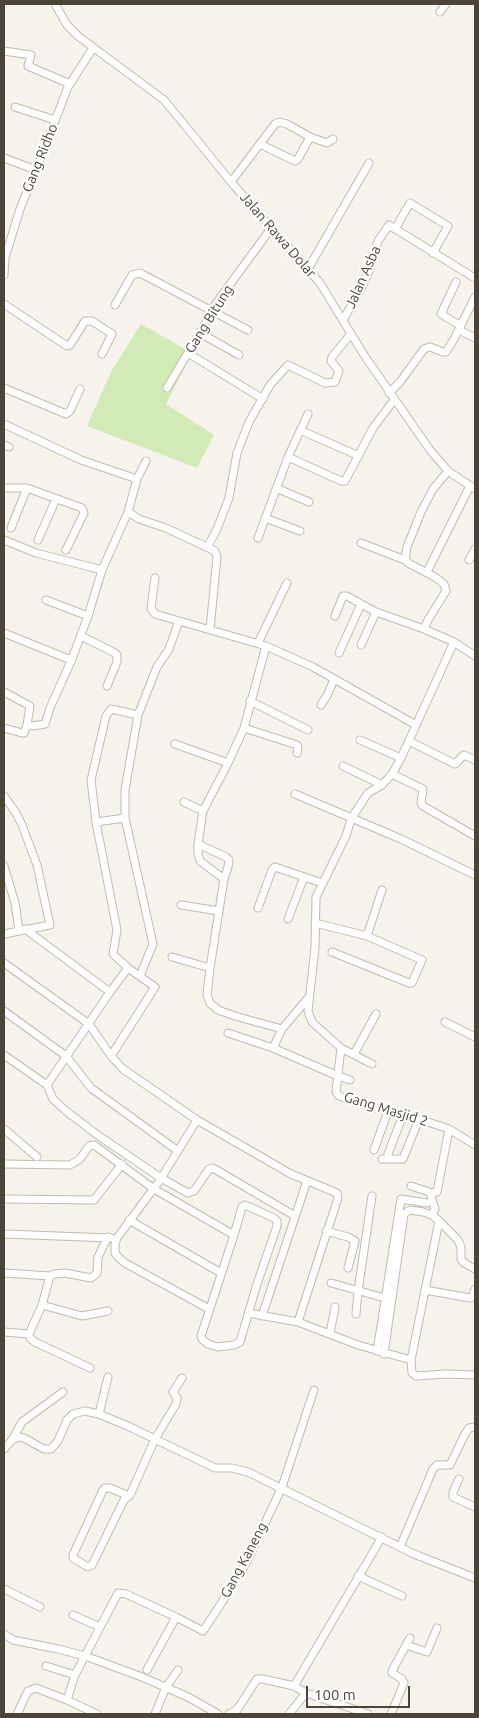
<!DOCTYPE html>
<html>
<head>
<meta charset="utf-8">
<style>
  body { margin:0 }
  #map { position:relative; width:479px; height:1718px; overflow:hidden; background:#f6f3ec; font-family:Ubuntu,sans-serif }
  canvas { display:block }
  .frame { position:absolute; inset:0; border:5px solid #4b4439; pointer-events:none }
  .scale { position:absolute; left:306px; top:1686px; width:104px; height:22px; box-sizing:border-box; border:2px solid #4b4439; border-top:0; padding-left:6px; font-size:15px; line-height:18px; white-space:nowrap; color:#4b4439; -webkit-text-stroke:4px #fff; paint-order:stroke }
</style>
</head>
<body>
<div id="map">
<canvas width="479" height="1718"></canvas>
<div class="frame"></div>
<div class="scale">100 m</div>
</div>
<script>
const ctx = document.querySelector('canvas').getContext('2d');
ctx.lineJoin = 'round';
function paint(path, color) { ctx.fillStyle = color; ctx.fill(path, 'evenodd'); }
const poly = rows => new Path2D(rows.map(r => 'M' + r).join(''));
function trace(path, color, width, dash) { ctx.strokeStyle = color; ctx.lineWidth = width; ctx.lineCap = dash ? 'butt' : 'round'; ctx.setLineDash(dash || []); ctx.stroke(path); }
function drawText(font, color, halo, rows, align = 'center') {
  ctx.font = font + ' Ubuntu,sans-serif'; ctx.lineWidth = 4.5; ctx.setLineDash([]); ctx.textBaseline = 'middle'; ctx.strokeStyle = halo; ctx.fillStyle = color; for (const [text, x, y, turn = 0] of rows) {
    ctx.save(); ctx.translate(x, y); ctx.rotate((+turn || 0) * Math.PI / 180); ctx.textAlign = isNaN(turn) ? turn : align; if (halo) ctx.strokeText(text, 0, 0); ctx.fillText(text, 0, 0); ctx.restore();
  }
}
paint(poly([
  [141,324,192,353,166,404,214,435,197,468,87,426,112,370]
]), '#d2eab5');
const minor = poly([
  [55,4,67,25,78,36,164,100,183,123,231,182,320,283,364,355,430,450,448,471,475,489],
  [440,12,446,4],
  [4,51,31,55,28,66,70,84],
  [15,107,55,120],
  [260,144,295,161,298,159,310,137],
  [4,158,36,170],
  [231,182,275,124,279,122,287,124,310,137,327,143,333,139],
  [395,229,410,203,448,226,433,253],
  [308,269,369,163],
  [4,275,5,258,20,209,36,170,68,87,93,48],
  [456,282,441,314,461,326],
  [4,304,67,346,70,345,85,321,92,321,112,334,102,354],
  [115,305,132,275,140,273,248,330],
  [343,320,361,289,370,268,378,241,389,225,473,277],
  [459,330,475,338],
  [200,333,239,355],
  [188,353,263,399],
  [4,388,66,414,70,411,80,389],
  [167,388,205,324,212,309,272,227],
  [389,393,400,382,424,349,430,347,443,352,446,352,454,339,475,297],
  [4,424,81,460,137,479],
  [302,431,359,456],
  [4,445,9,447],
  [288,457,341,481,345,481,373,428,394,400],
  [146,461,137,479,128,512,139,519,166,528,215,551,217,557,210,629],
  [4,488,27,488,82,508,84,513,66,550],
  [276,488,309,502],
  [265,518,300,531],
  [11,528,27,488],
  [258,538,288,457,308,414],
  [4,540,36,553,102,570],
  [38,540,56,499],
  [361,543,405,560,408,563,435,577,444,584,446,591,428,620,424,629,454,642,475,656],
  [208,546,217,529,229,498,237,453,249,422,270,385,288,365,325,383,335,382,339,371,331,361,332,357,351,334],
  [405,560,407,547,421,512,433,489,448,471],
  [469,560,475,549],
  [427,572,470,486],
  [155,578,151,609,155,614,266,646,244,728,228,763,203,811,198,844,198,853,200,861,224,879],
  [46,600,88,616],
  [335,616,343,596,347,596,361,604],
  [4,633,66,658,72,659,88,616,102,570,128,512],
  [81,636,115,653,117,655,117,662,107,686],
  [454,642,401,758,392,774,382,785,368,793,351,819,346,836,316,897,315,948,308,1011,312,1022,341,1048,336,1092,339,1096,375,1108,419,1119,449,1129,475,1145],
  [258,643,287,583],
  [361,645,376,612],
  [266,646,313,667,416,725],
  [339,653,361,604,376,612,424,629],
  [4,692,30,706,27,725],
  [250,701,308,730],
  [321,705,328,694,334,679],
  [4,728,22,733,24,733,27,725,33,726,45,724,50,708,72,659],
  [244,728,297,745,298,747,297,753],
  [360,740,401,758],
  [409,741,455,764,464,755,475,760],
  [175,744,228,763],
  [343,766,382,785],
  [392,774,423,789,421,803,423,806,475,836],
  [295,794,401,839,475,875],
  [4,796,16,813,22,825,37,865,50,925,4,934],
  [184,802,203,811],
  [96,822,125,818],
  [4,866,15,903,19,930],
  [181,905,219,911],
  [258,908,272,870,275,867,322,883],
  [288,919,304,877],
  [315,923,367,936,382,890],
  [25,929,110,992],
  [332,952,409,983,412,983,422,960,367,936],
  [172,957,210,968,224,879,228,867,229,860,226,857,198,844],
  [4,963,89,1024,111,1056,123,1069,158,1093,197,1120,291,1174,337,1193,338,1198,298,1322],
  [128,968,110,992,47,1085,53,1099,66,1111,99,1136,161,1178,188,1193,194,1191,209,1169,213,1168,295,1216],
  [210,968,207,995,210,1003,218,1010,235,1016,282,1029,309,997],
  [140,976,153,944,125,818,125,790,138,715,157,667,169,649,179,621],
  [4,1011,66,1056,91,1088,178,1151],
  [445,1022,475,1037],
  [228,1033,273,1048,282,1029],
  [273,1048,338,1076,350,1080],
  [341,1048,372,1064],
  [354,1054,376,1014],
  [4,1055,47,1085],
  [111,1056,155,987,128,968,113,954,117,930,96,822,91,780,106,716,111,709,138,715],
  [197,1120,160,1180,117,1238,115,1244,115,1253,118,1257,125,1263,209,1309],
  [4,1129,37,1157],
  [374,1150,388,1111],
  [388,1154,403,1115],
  [382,1159,403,1159,419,1119],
  [4,1164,70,1165,80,1159,89,1146,94,1145,154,1189,234,1235,242,1207,245,1205,274,1218,277,1221,277,1226,257,1284,240,1342,234,1345,218,1347,208,1344,202,1339,201,1336,234,1235],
  [411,1186,432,1193,437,1192,449,1129],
  [432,1193,431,1197,435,1209,432,1215],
  [4,1199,94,1200,122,1164],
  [129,1220,221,1273],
  [439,1221,458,1240,461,1247,461,1259,464,1263,475,1269],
  [326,1231,348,1237,355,1241,348,1268],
  [4,1234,111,1238],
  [4,1273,50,1276,54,1274,65,1273,91,1278,97,1273,98,1257,108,1237],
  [331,1283,385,1298],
  [425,1290,470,1298,472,1297,475,1289],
  [42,1305,82,1316,108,1311],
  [248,1313,298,1322,358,1345,411,1360],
  [356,1314,358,1291,372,1196],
  [262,1316,307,1181],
  [4,1332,29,1334,42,1305,50,1276],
  [330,1333,335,1307],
  [29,1334,30,1338,35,1342,90,1368],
  [377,1351,401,1199,427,1203],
  [384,1354,404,1214,410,1210,423,1212,432,1215,439,1221,411,1360,412,1373,416,1376,446,1374,475,1375],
  [99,1414,108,1377],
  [12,1440,22,1422,63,1392],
  [4,1449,12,1440,18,1437,24,1438,44,1449,51,1449,58,1441,67,1420,73,1414,85,1411,99,1414,130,1427,215,1468,232,1468,248,1472,414,1554,475,1578],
  [459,1479,453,1492,453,1497,475,1507],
  [129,1496,110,1488,105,1488,103,1490,73,1555,73,1558,88,1567,92,1565,124,1500,130,1495,155,1439,176,1404,177,1398,173,1392,182,1378],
  [400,1547,433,1469,437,1465,450,1465,465,1434,469,1428,475,1427],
  [358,1576,402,1596],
  [4,1589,40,1607],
  [73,1615,100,1627],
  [4,1634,13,1640,58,1649,85,1656,142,1677,188,1697,218,1714],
  [406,1645,427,1652,437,1628],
  [46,1666,75,1675],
  [147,1670,176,1617],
  [67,1700,75,1675,118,1593,126,1594,176,1617,203,1631,228,1593,247,1561,282,1487,314,1390],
  [17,1714,28,1691,36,1688,67,1700,97,1714],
  [155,1714,166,1687,178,1670],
  [229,1714,237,1710,257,1679,263,1679,294,1686],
  [289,1714,306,1693],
  [368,1714,306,1693,294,1686,382,1537],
  [391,1714,404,1683,402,1679,392,1673,392,1671,410,1638]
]);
trace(minor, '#c2bbae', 9);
trace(minor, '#fff', 7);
drawText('14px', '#4b4439', '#fff', [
  ["Gang Ridho",40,158,-68],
  ["Jalan Rawa Dolar",278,235,49],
  ["Jalan Asba",363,277,-66],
  ["Gang Bitung",209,319,-58],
  ["Gang Masjid 2",386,1109,17],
  ["Gang Kaneng",244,1560,-62]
]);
</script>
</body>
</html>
